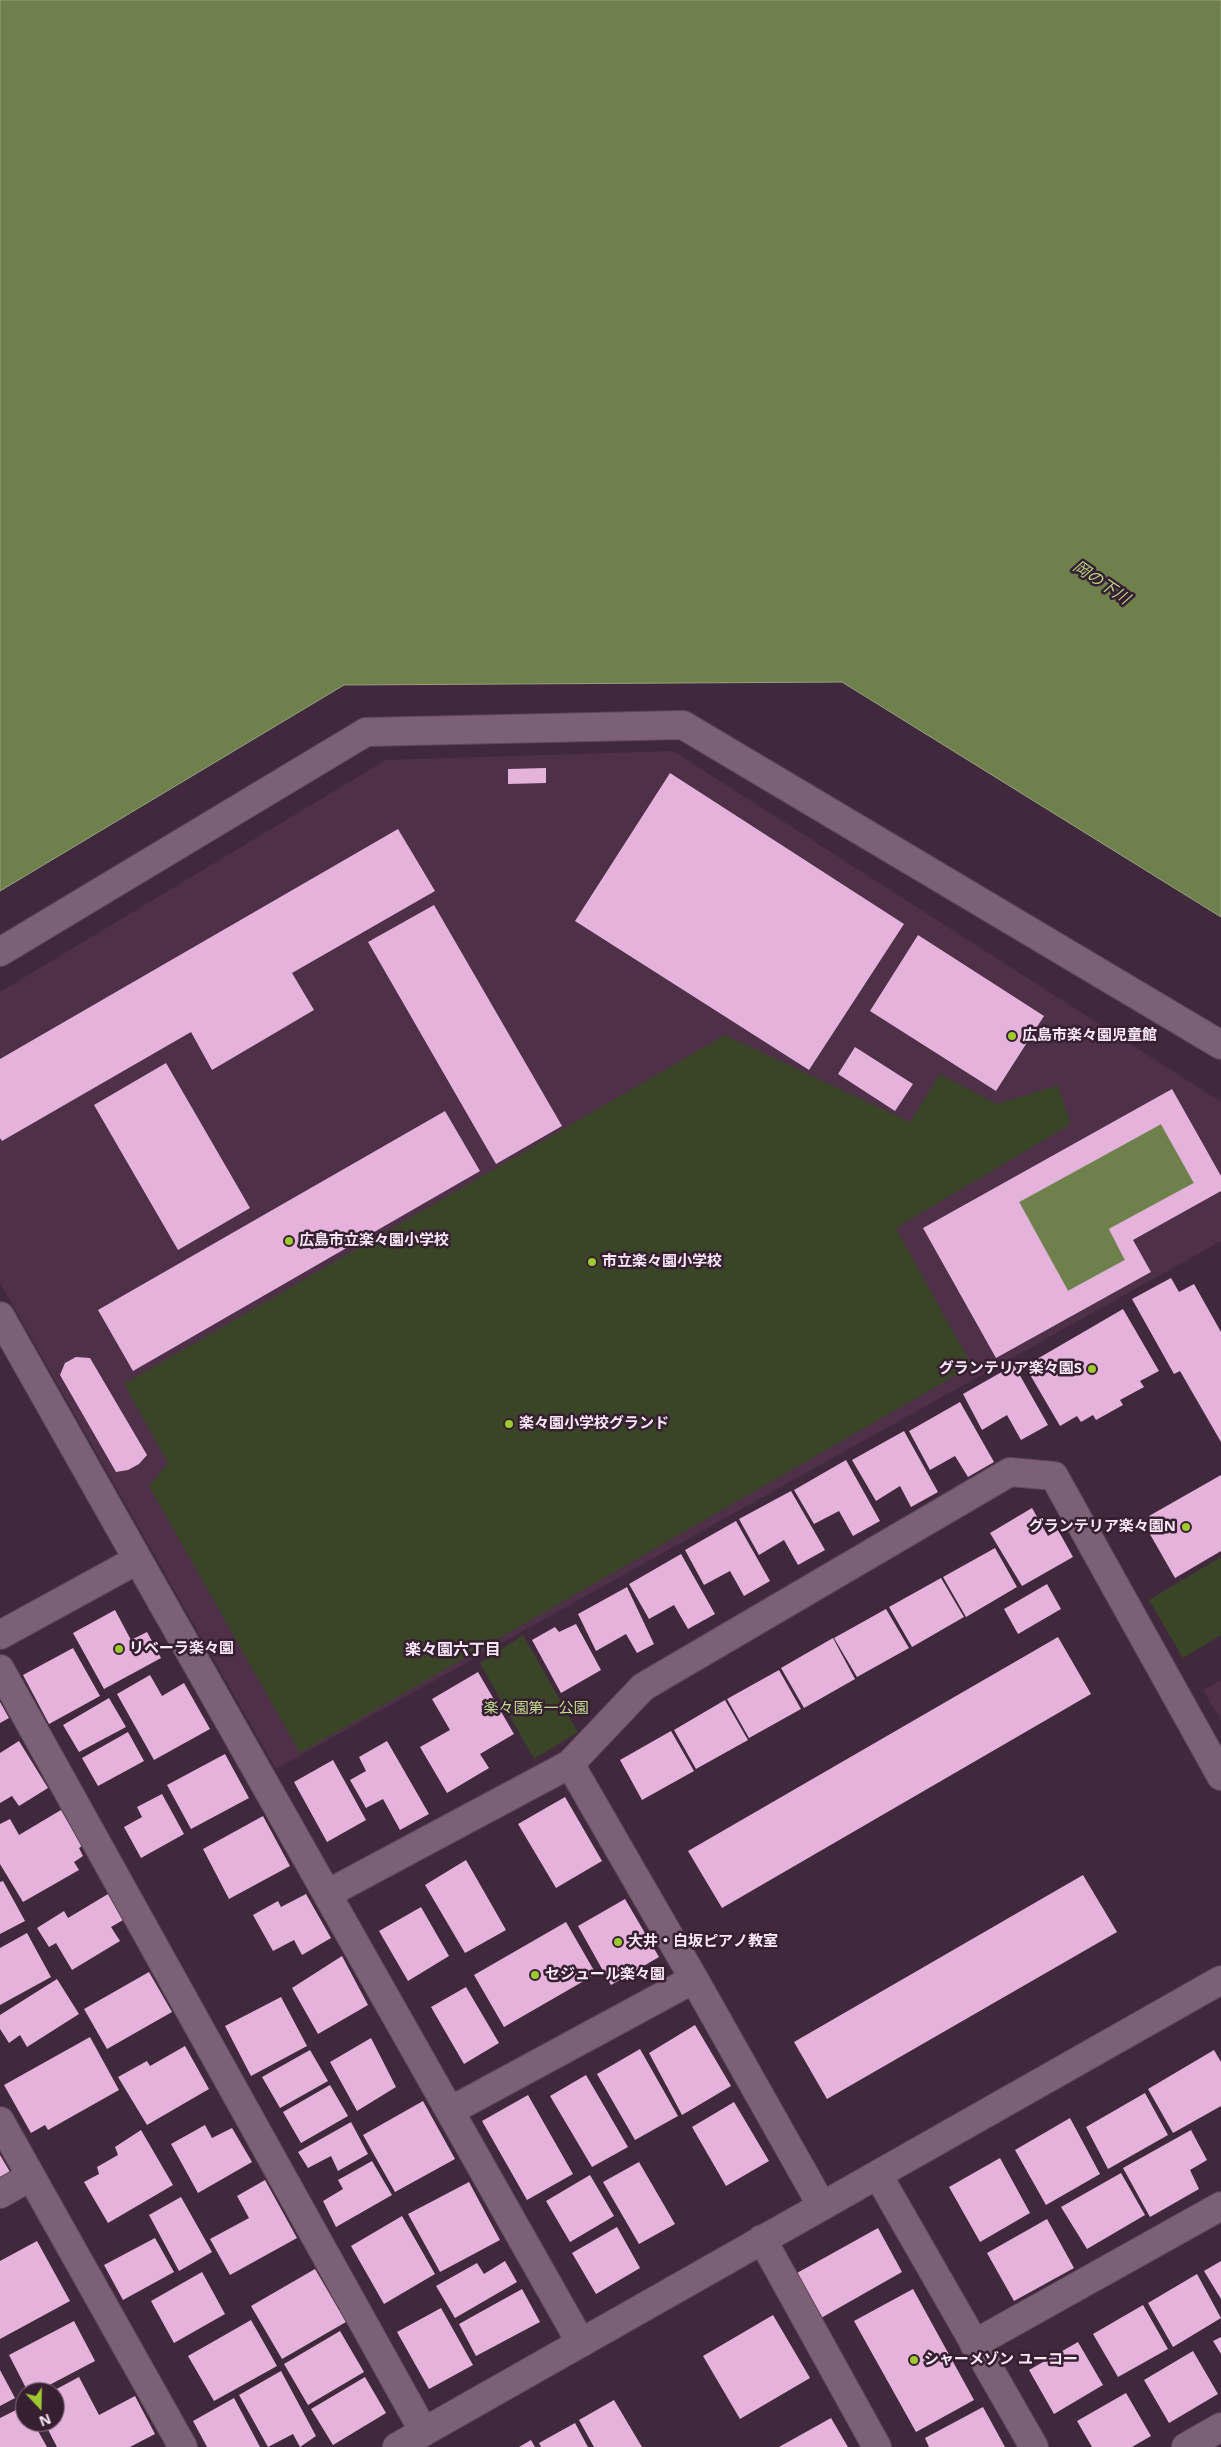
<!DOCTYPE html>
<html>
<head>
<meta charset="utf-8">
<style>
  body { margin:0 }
  #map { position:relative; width:1221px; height:2447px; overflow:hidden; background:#41293d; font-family:"Open Sans",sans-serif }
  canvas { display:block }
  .north { position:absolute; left:15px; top:2382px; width:50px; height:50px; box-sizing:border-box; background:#371f32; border:1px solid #856f80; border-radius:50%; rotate:159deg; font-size:14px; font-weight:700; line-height:20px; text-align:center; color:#f9e8f5 }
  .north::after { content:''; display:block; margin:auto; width:18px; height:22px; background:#9eca2f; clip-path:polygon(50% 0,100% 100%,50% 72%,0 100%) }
</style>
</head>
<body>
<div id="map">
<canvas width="1221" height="2447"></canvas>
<div class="north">N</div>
</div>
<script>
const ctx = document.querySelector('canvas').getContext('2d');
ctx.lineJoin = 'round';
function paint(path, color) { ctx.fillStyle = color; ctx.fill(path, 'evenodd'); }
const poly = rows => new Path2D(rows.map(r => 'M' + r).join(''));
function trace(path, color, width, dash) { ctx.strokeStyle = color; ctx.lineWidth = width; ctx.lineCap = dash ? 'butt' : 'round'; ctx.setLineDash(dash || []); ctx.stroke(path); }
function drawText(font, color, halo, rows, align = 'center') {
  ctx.font = font + ' "Open Sans","Noto Sans JP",sans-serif'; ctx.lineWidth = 5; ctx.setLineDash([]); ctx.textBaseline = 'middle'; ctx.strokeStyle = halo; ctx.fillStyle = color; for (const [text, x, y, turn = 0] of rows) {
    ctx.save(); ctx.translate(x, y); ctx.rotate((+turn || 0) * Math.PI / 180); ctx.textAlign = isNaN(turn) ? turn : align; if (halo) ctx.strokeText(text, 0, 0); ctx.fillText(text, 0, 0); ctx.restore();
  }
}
paint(poly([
  [673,751,1221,1102,1221,1241,276,1769,0,1283,0,992,386,760],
  [1221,1680,1221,1720,1203,1690]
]), '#4e3049');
paint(poly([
  [725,1035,910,1122,940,1074,997,1104,1058,1085,1071,1124,896,1228,972,1366,300,1753,149,1486,168,1463,124,1384],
  [1221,1557,1221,1635,1183,1658,1149,1600],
  [523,1635,578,1732,534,1759,480,1663]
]), '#3a4528');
const water = poly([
  [0,0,1221,0,1221,917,842,682,344,685,0,891,0,0],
  [1161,1124,1194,1183,1109,1229,1125,1260,1068,1291,1019,1202,1161,1124]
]);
paint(water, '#6e814c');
trace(water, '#98a07f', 1);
paint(poly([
  [546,768,546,783,508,784,508,769],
  [670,773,904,924,809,1070,575,921],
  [398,829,435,891,292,973,314,1010,212,1070,191,1032,2,1141,0,1138,0,1059],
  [434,905,562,1126,496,1164,368,942],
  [918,935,1044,1016,996,1091,870,1011],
  [855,1047,913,1084,895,1111,838,1074],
  [166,1063,250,1208,178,1250,94,1105],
  [1172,1089,1221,1176,1221,1191,1133,1240,1151,1272,996,1358,923,1228],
  [1161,1124,1194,1183,1109,1229,1125,1260,1068,1291,1019,1202],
  [445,1111,480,1171,133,1371,98,1310],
  [1171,1278,1179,1292,1194,1284,1221,1332,1221,1442,1180,1371,1174,1374,1132,1299],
  [1123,1309,1159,1371,1140,1381,1144,1387,1120,1400,1123,1405,1096,1420,1093,1415,1081,1422,1077,1416,1060,1426,1025,1366],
  [76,1357,90,1358,147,1455,139,1464,128,1470,116,1472,60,1375,65,1363],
  [1014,1365,1048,1425,1021,1440,1007,1415,982,1430,963,1394],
  [960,1402,994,1462,968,1477,955,1456,930,1470,909,1431],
  [904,1431,938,1492,911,1507,900,1486,876,1501,852,1460],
  [846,1460,880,1521,853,1536,839,1511,814,1524,794,1490],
  [1221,1475,1221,1551,1175,1578,1147,1529,1154,1525,1149,1516],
  [791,1491,825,1550,798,1565,784,1540,759,1555,739,1519],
  [1032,1508,1048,1536,1058,1530,1073,1557,1022,1586,990,1533],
  [736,1521,770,1581,744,1596,730,1571,704,1585,685,1550],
  [995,1548,1017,1587,966,1617,943,1577],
  [681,1554,715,1614,688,1629,674,1605,649,1619,629,1584],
  [941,1578,964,1617,912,1647,889,1607],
  [1047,1584,1061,1609,1018,1634,1004,1609],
  [627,1587,654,1644,637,1653,626,1634,596,1651,578,1614],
  [886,1609,909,1648,857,1677,834,1638],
  [115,1610,131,1640,147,1632,161,1658,104,1689,73,1633],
  [576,1624,601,1670,561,1693,532,1640,555,1627,559,1632],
  [1058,1637,1091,1694,722,1908,688,1851],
  [833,1638,855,1679,804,1708,781,1668],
  [73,1648,100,1696,49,1724,23,1675],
  [779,1670,801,1709,749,1738,727,1699],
  [478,1672,514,1734,480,1754,489,1768,447,1793,420,1747,450,1730,432,1699],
  [150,1675,162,1696,184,1683,210,1729,154,1760,117,1694],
  [109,1698,126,1727,79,1752,63,1725],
  [725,1700,748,1740,696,1769,674,1730],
  [0,1702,9,1718,0,1723],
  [671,1731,694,1771,642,1800,620,1760],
  [128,1732,144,1761,98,1786,82,1758],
  [19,1741,48,1788,19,1806,12,1796,0,1803,0,1753],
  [387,1741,429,1814,400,1830,383,1799,366,1808,350,1780,366,1771,359,1757],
  [225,1754,249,1798,191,1829,167,1785],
  [333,1760,366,1820,327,1842,294,1782],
  [162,1794,184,1834,141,1858,124,1827,142,1817,137,1807],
  [565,1797,602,1861,556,1888,518,1824],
  [61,1810,82,1846,79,1848,83,1856,74,1862,79,1870,23,1902,0,1864,0,1824,10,1819,19,1835],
  [263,1816,290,1866,229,1899,203,1849],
  [466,1860,506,1930,465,1953,425,1885],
  [1083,1875,1117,1932,827,2099,794,2042],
  [3,1881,25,1921,0,1934,0,1882],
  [108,1894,123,1920,111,1927,120,1941,72,1970,56,1943,49,1947,37,1928,64,1911,68,1918],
  [306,1894,331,1938,302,1955,294,1940,273,1951,253,1915,278,1901,281,1907],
  [625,1899,659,1957,611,1985,578,1926],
  [421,1907,449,1956,408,1981,379,1931],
  [566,1922,596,1974,504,2027,474,1975],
  [27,1933,51,1977,0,2005,0,1948],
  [342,1956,368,2005,318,2034,292,1988],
  [149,1972,172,2012,107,2049,84,2009],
  [57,1979,79,2014,27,2047,20,2035,9,2043,0,2029,0,2015],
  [466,1987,499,2043,464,2064,431,2007],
  [281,1997,307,2046,251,2076,225,2026],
  [695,2025,731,2086,682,2115,649,2053],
  [90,2037,119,2090,48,2130,45,2125,31,2133,4,2085],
  [371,2038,396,2087,357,2111,330,2062],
  [185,2046,209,2089,147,2125,118,2077,147,2061,150,2066],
  [640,2049,678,2116,635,2140,597,2074],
  [310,2050,328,2081,280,2108,262,2077],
  [1214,2050,1221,2062,1221,2106,1173,2133,1148,2089],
  [586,2075,628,2147,592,2167,550,2096],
  [330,2085,348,2116,301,2143,283,2112],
  [1145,2093,1168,2135,1108,2169,1086,2127],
  [528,2095,573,2174,527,2200,482,2121],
  [423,2101,455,2159,395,2192,363,2135],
  [734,2102,769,2161,726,2186,692,2127],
  [1070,2118,1100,2174,1046,2205,1015,2150],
  [351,2122,368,2154,338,2171,331,2156,308,2168,298,2152],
  [205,2125,212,2138,232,2128,252,2162,198,2193,171,2144],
  [141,2130,173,2185,108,2223,84,2182,99,2174,97,2167,118,2155,115,2147],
  [1191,2130,1207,2160,1190,2170,1199,2189,1150,2217,1123,2168],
  [0,2155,10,2172,0,2178],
  [1000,2158,1030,2213,980,2242,949,2187],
  [372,2161,392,2195,336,2227,323,2201,343,2189,338,2180],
  [639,2162,675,2224,639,2244,603,2182],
  [1121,2173,1145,2215,1087,2249,1061,2207],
  [590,2175,614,2216,570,2242,546,2201],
  [265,2180,297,2238,230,2275,210,2239,249,2218,237,2196],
  [469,2182,500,2240,440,2272,408,2214],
  [181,2197,212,2252,179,2271,149,2215],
  [402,2216,435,2274,384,2304,351,2246],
  [1047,2219,1074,2268,1014,2301,987,2253],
  [617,2227,640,2268,596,2294,572,2253],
  [878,2228,902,2272,821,2318,797,2273],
  [155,2238,174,2272,123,2300,104,2265],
  [37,2241,70,2301,0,2339,0,2261],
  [505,2261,517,2282,455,2318,436,2286,477,2263,484,2274],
  [1221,2261,1221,2299,1204,2271],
  [315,2269,346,2322,282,2359,251,2306],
  [202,2272,225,2314,174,2343,151,2301],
  [1197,2274,1221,2318,1173,2347,1148,2303],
  [522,2289,540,2322,476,2356,459,2324],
  [913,2289,974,2400,916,2432,854,2321],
  [1143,2305,1168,2349,1118,2377,1093,2334],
  [441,2308,473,2365,429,2389,397,2332],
  [773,2315,810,2378,740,2419,703,2356],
  [251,2320,277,2366,214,2401,188,2356],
  [74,2321,95,2361,36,2392,28,2392,9,2355],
  [340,2331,364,2372,308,2405,284,2364],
  [1221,2337,1221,2354,1213,2341],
  [1078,2342,1103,2385,1054,2414,1029,2370],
  [1193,2351,1218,2394,1169,2423,1144,2380],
  [0,2370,15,2398,0,2406],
  [281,2371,316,2436,300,2447,293,2434,268,2447,239,2395],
  [79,2377,99,2415,135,2396,155,2434,130,2447,57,2447,44,2422,55,2422,55,2392,51,2392],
  [365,2377,386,2413,333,2445,311,2409],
  [1126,2393,1151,2436,1132,2447,1092,2447,1077,2421],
  [234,2398,260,2447,207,2447,193,2421],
  [614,2400,642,2447,594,2447,579,2420],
  [24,2406,25,2422,33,2422,47,2447,0,2447,0,2418],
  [983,2407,1005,2447,929,2447,925,2438],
  [831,2418,848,2447,779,2447],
  [575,2423,588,2447,541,2447,539,2443],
  [531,2440,535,2447,519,2447]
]), '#e5b2db');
const minor = poly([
  [0,952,366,732,683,725,1221,1045],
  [0,1316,581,2343],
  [0,1635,137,1560],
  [0,1669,424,2432],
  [570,1764,694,1979,822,2206],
  [327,1894,570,1764,643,1687,1010,1472,1054,1476,1221,1776],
  [450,2111,694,1979],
  [0,2121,183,2447],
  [878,2175,1034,2447],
  [0,2194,30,2177],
  [762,2239,877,2447],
  [974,2344,1221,2206],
  [397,2447,1221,1980],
  [1186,2447,1221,2427]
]);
trace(minor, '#5e485a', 30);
trace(minor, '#7c6076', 28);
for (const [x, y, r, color] of [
  [1012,1036,5,"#9eca2f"],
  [289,1241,5,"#9eca2f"],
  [592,1262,5,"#9eca2f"],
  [1092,1369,5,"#9eca2f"],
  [509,1424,5,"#9eca2f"],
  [1186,1527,5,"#9eca2f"],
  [119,1649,5,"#9eca2f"],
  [618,1942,5,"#9eca2f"],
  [535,1975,5,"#9eca2f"],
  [914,2360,5,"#9eca2f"]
]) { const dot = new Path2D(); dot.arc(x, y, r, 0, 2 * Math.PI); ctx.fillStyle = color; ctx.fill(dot); trace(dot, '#371f32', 2); }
drawText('bold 15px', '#f9e8f5', '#371f32', [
  ["広島市楽々園児童館",1022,1036],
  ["広島市立楽々園小学校",299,1241],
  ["市立楽々園小学校",602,1262],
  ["グランテリア楽々園S",1082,1369,"right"],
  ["楽々園小学校グランド",519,1424],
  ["グランテリア楽々園N",1176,1527,"right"],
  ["リベーラ楽々園",129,1649],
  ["大井・白坂ピアノ教室",628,1942],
  ["セジュール楽々園",545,1975],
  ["シャーメゾン ユーコー",924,2360]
], 'left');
drawText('15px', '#c2df8f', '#371f32', [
  ["楽々園第一公園",536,1709]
]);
drawText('italic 16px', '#b6d283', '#371f32', [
  ["岡の下川",1101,583,34]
]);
drawText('bold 16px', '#f9e8f5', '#371f32', [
  ["楽々園六丁目",453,1650]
]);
</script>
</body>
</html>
